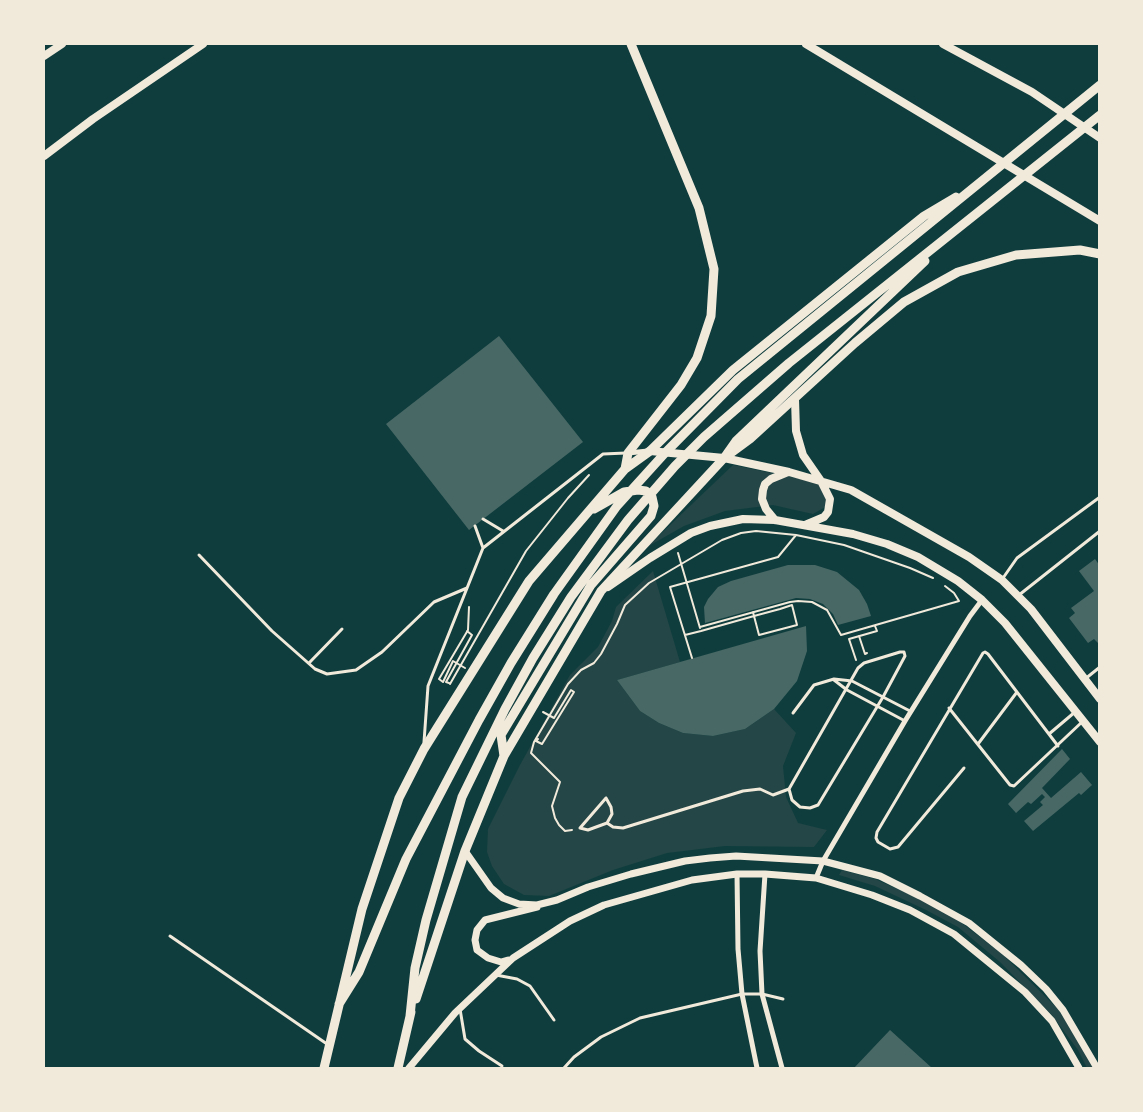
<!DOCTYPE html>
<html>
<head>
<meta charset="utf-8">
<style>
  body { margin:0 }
  #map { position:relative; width:1143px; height:1112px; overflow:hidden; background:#0f3d3e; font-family:"Roboto Serif",serif }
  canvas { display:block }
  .frame { position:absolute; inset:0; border:45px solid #f1e9da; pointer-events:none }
</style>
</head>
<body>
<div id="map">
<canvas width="1143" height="1112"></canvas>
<div class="frame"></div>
</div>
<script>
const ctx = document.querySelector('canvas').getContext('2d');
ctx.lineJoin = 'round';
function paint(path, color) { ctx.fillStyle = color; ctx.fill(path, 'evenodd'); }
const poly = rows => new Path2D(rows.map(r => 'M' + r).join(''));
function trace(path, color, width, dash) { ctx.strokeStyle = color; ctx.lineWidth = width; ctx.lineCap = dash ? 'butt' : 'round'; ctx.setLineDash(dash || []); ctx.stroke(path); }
paint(poly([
  [733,465,820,483,826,490,827,506,813,514,773,505,725,511,684,526,647,547],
  [653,571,680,662,617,680,640,711,659,723,683,733,713,736,745,729,774,709,796,733,783,766,786,797,798,823,827,830,814,847,725,846,667,853,613,870,549,896,524,895,504,884,492,866,487,852,488,829,520,765,570,675,598,647,612,621,616,607],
  [842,870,875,879,927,902,959,921,1002,954,1057,1008,1084,1047,1095,1068,1087,1068,1078,1050,1051,1014,1000,962,958,927,926,910,875,886,839,875]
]), '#244646');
paint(poly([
  [499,336,583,442,469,530,386,424],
  [1095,559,1100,566,1100,642,1098,643,1094,639,1088,643,1069,618,1075,613,1071,608,1094,591,1079,571],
  [788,565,815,565,837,572,859,590,867,604,871,616,838,625,833,614,823,604,810,599,796,598,705,623,704,607,708,599,718,587,731,581],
  [806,626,807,651,797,681,774,709,745,729,713,736,683,733,659,723,640,711,617,680],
  [1062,749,1070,759,1042,788,1051,798,1081,772,1092,785,1081,795,1079,793,1033,831,1024,821,1043,805,1040,802,1045,797,1042,794,1031,804,1028,802,1016,813,1008,804],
  [890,1030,932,1068,854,1068]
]), '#486865');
trace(poly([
  [678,553,700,628],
  [700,627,790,602,798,601,812,602,827,610,841,635,959,601,954,593,945,586],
  [685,635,701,631,754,616,780,609,792,605,797,625,759,635,754,616,753,612],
  [859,636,865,654,867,653],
  [692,658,670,587,778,557,796,535],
  [856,660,849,639,877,631,875,626],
  [465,668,453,661,443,682,439,679,468,630,469,607],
  [449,683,446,682,472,635,467,631],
  [450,684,526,551,568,498,589,475],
  [538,739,536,741,542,744,574,692,571,690,554,718,543,712],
  [572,830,565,831,559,825,555,818,552,806,560,782,531,753,534,742,568,684,581,670,594,663,601,654,617,624,625,605,649,583,722,540,741,533,756,531,796,535,844,545,910,568,933,578]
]), '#f1e9da', 2);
trace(poly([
  [483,519,503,531],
  [475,526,483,548],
  [199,555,272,631,315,669,327,674,356,670,382,652,434,602,467,588],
  [1003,578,1017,558,1100,497],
  [1019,595,1100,531],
  [900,652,904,652,905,656,883,697,818,805,810,808,800,807,792,800,789,789,858,668,864,663,900,652],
  [309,663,342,629],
  [1085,679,1100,667],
  [834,680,847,690,905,721],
  [949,708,1010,785,1014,786,1082,722],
  [793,713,814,685,834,679,852,681,910,711],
  [1049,734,1075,712],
  [424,742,428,686,483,548,603,454,626,453],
  [978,744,1017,692],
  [964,768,898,847,890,849,878,842,876,838,877,832,983,653,985,652,988,654,1058,746],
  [606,798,611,807,612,814,607,823,588,830,580,828,606,798],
  [607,823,613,827,623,828,743,791,760,789,773,795,789,789],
  [170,936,327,1044],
  [496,975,517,979,530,986,554,1020],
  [460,1009,465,1039,479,1051,502,1066],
  [564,1068,574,1057,601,1037,640,1018,742,994,762,994,783,999]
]), '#f1e9da', 3);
trace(poly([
  [628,453,648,451],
  [737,874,738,949,742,994,757,1068],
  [765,874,760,951,762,994,782,1068],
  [816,878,823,861,905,721,970,616,982,600]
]), '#f1e9da', 5);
trace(poly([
  [465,851,491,888,503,898,519,904,537,905,557,900,588,887,631,874,685,861,710,858,736,856,823,861,880,876,920,896,969,923,1021,965,1046,989,1063,1010,1097,1068],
  [508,960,501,962,488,958,477,950,475,940,477,930,485,920,537,907],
  [409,1068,455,1013,513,958,570,921,604,905,692,880,737,874,765,874,816,878,872,895,910,910,954,934,1025,992,1052,1021,1079,1068]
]), '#f1e9da', 7);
trace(poly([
  [806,44,1100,221],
  [943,44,1032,92,1100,138],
  [44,56,62,44],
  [44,156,93,119,203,44],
  [795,399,796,431,803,455,821,481,830,499,828,512,824,517,805,525],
  [650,451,724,458,789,472,851,490,969,557,1002,580,1031,609,1100,699],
  [775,520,766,509,762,499,763,490,765,484,771,479,788,472],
  [608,587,650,558,691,533,710,526,743,519,775,520,853,534,887,544,918,557,958,581,982,600,1005,623,1100,742]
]), '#f1e9da', 8);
trace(poly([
  [731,453,750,439,855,343,904,302,958,272,1016,255,1080,250,1100,254],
  [625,469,628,453,681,385,697,358,711,316,714,269,699,208,631,44],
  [504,756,501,735,591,585,651,516,654,506,652,497,646,491,638,490,624,492,594,509],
  [416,999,465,851,504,756,601,591,724,458,736,441,925,261],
  [339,1004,359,972,406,859,479,720,511,663,554,594,617,506,665,453,738,379,1100,85],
  [410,1016,415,968,426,920,462,797,505,709,533,658,571,597,628,520,675,466,704,437,789,363,1100,115],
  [324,1068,362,909,399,798,424,749,529,581,625,469,650,451,733,370,924,216,956,197],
  [398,1068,411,1012]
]), '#f1e9da', 9);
</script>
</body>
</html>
